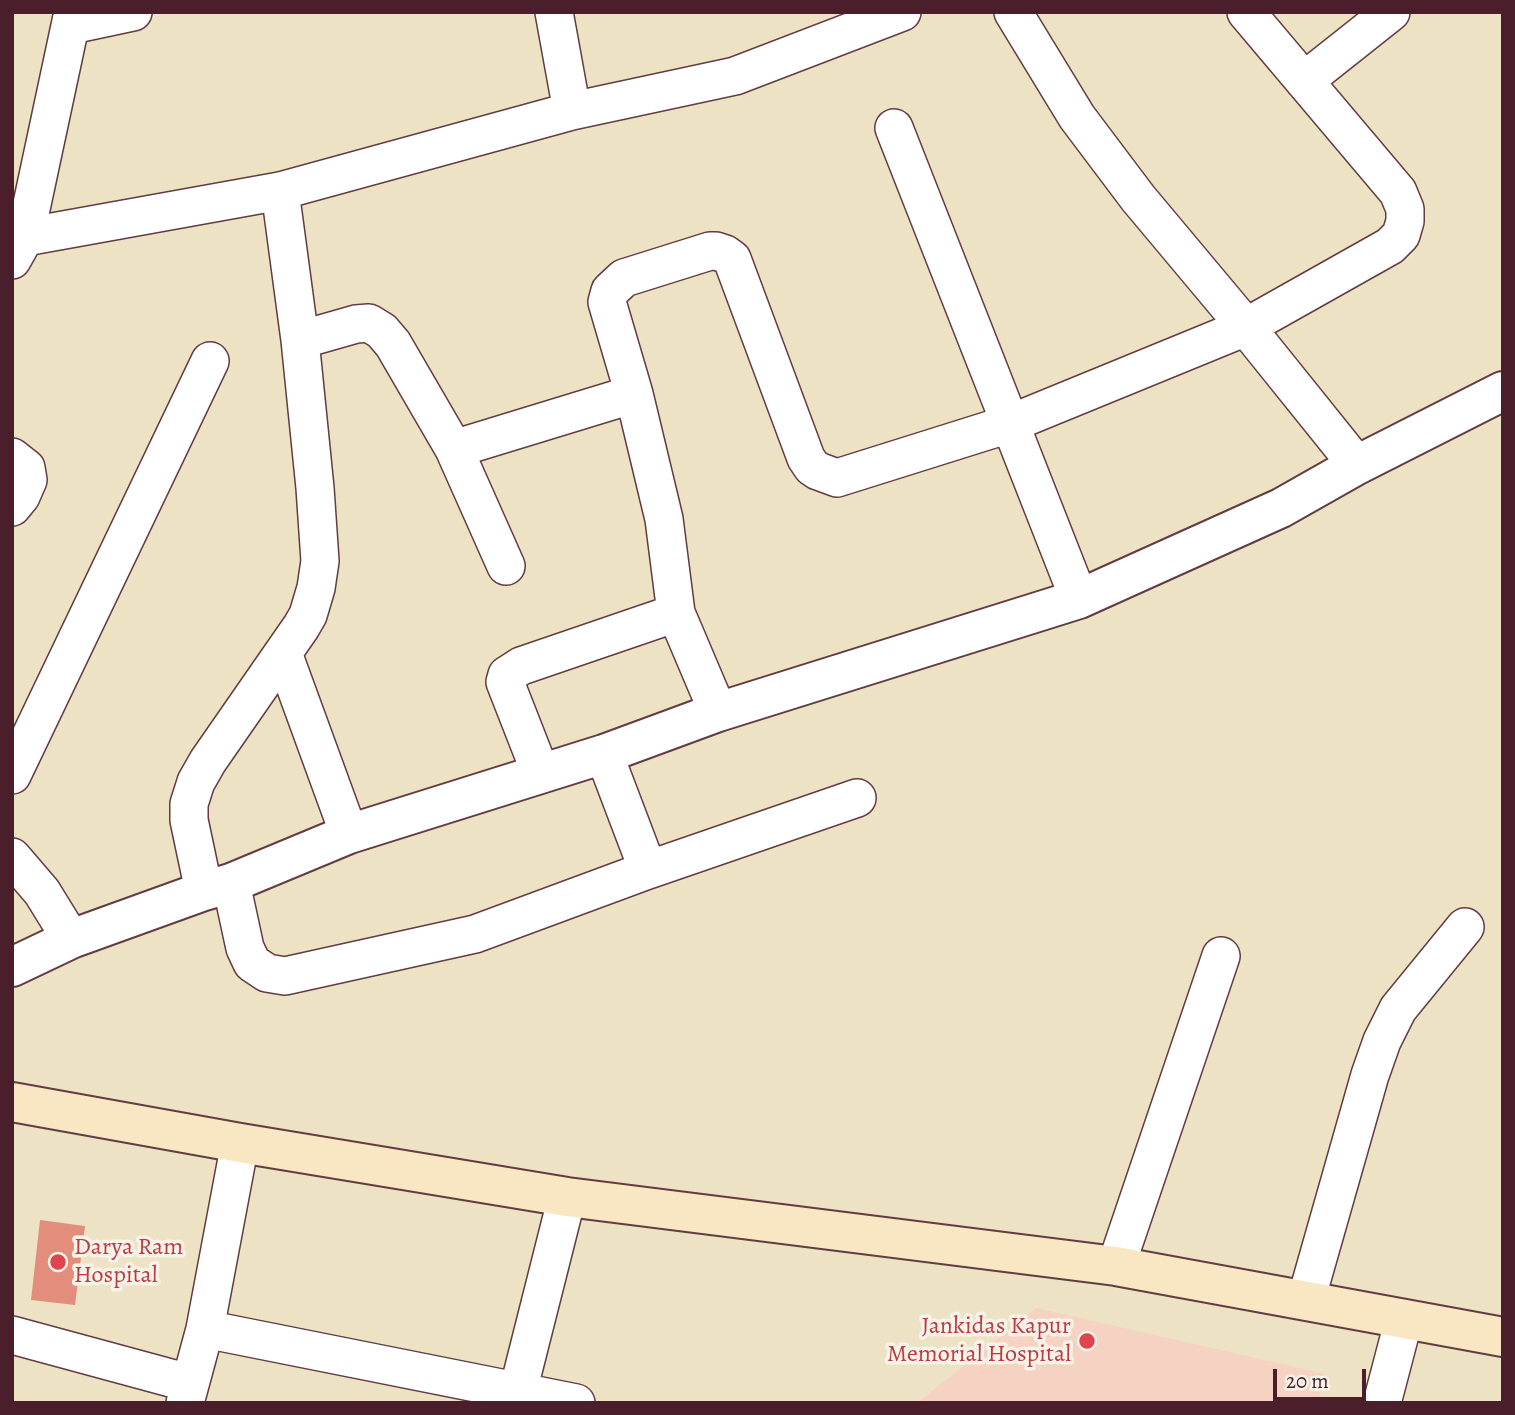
<!DOCTYPE html>
<html>
<head>
<meta charset="utf-8">
<style>
  body { margin:0 }
  #map { position:relative; width:1515px; height:1415px; overflow:hidden; background:#ede2c3; font-family:Alegreya,serif }
  canvas { display:block }
  .frame { position:absolute; inset:0; border:14px solid #4a1f2b; pointer-events:none }
  .scale { position:absolute; left:1273px; top:1369px; width:93px; height:32px; box-sizing:border-box; border:4px solid #4a1f2b; border-top:0; padding-left:9px; font-size:21px; line-height:24px; white-space:nowrap; color:#4a1f2b; -webkit-text-stroke:5px #f7f3e8; paint-order:stroke }
</style>
</head>
<body>
<div id="map">
<canvas width="1515" height="1415"></canvas>
<div class="frame"></div>
<div class="scale">20 m</div>
</div>
<script>
const ctx = document.querySelector('canvas').getContext('2d');
ctx.lineJoin = 'round';
function paint(path, color) { ctx.fillStyle = color; ctx.fill(path, 'evenodd'); }
const poly = rows => new Path2D(rows.map(r => 'M' + r).join(''));
function trace(path, color, width, dash) { ctx.strokeStyle = color; ctx.lineWidth = width; ctx.lineCap = dash ? 'butt' : 'round'; ctx.setLineDash(dash || []); ctx.stroke(path); }
function drawText(font, color, halo, rows, align = 'center') {
  ctx.font = font + ' Alegreya,serif'; ctx.lineWidth = 7; ctx.setLineDash([]); ctx.textBaseline = 'middle'; ctx.strokeStyle = halo; ctx.fillStyle = color; for (const [text, x, y, turn = 0] of rows) {
    ctx.save(); ctx.translate(x, y); ctx.rotate((+turn || 0) * Math.PI / 180); ctx.textAlign = isNaN(turn) ? turn : align; if (halo) ctx.strokeText(text, 0, 0); ctx.fillText(text, 0, 0); ctx.restore();
  }
}
paint(poly([
  [1036,1308,1325,1374,1318,1403,917,1403]
]), '#f5d2c2');
paint(poly([
  [40,1220,85,1226,75,1305,31,1300]
]), '#e38e7d');
const minor = poly([
  [554,12,572,111],
  [1013,12,1077,117,1138,198,1246,327,1357,465],
  [72,25,133,12],
  [1304,81,1391,12],
  [894,128,1079,599],
  [25,237,280,191,572,111,735,76,902,12],
  [12,260,25,237,73,12],
  [300,340,356,324,369,323,382,331,393,344,454,449,506,566],
  [454,449,634,394],
  [12,457,26,468,28,480,21,496,12,507],
  [283,653,349,834],
  [718,712,676,613,664,519,634,394,607,302,610,291,624,278,710,251,716,251,725,254,732,259,806,458,812,467,818,471,837,478,1009,424,1246,327,1390,246,1401,235,1405,221,1405,209,1398,192,1246,12],
  [604,754,648,870],
  [541,774,505,682,507,675,521,666,676,613],
  [12,775,210,361],
  [12,857,42,892,71,939],
  [231,883,245,948,252,963,267,973,285,976,475,934,648,870,857,798],
  [204,891,189,820,189,804,196,782,208,761,301,627,308,615,316,588,320,561,315,488,300,340,280,191],
  [1116,1266,1221,956],
  [1306,1300,1370,1075,1382,1041,1398,1009,1465,927],
  [205,1329,576,1403],
  [12,1335,189,1383],
  [185,1403,205,1329,240,1143],
  [515,1403,567,1197],
  [1382,1403,1404,1319]
]);
const tertiary = poly([
  [12,967,71,939,204,891,231,883,349,834,604,754,718,712,1079,599,1281,508,1357,465,1503,391]
]);
const secondary = poly([
  [12,1102,240,1143,567,1197,1116,1266,1503,1337]
]);
trace(minor, '#623c42', 40);
trace(tertiary, '#623c42', 42);
trace(secondary, '#623c42', 42);
trace(minor, '#fff', 37);
trace(tertiary, '#fff', 38);
trace(secondary, '#f9e7c3', 38);
for (const [x, y, r, color] of [
  [58,1262,9,"#e0444e"],
  [1087,1341,9,"#e0444e"]
]) { const dot = new Path2D(); dot.arc(x, y, r, 0, 2 * Math.PI); ctx.fillStyle = color; ctx.fill(dot); trace(dot, '#f7f3e8', 2.5); }
drawText('24px', '#be3a42', '#f7f3e8', [
  ["Darya Ram",74,1248],
  ["Hospital",74,1276],
  ["Jankidas Kapur",1071,1327,"right"],
  ["Memorial Hospital",1071,1355,"right"]
], 'left');
</script>
</body>
</html>
